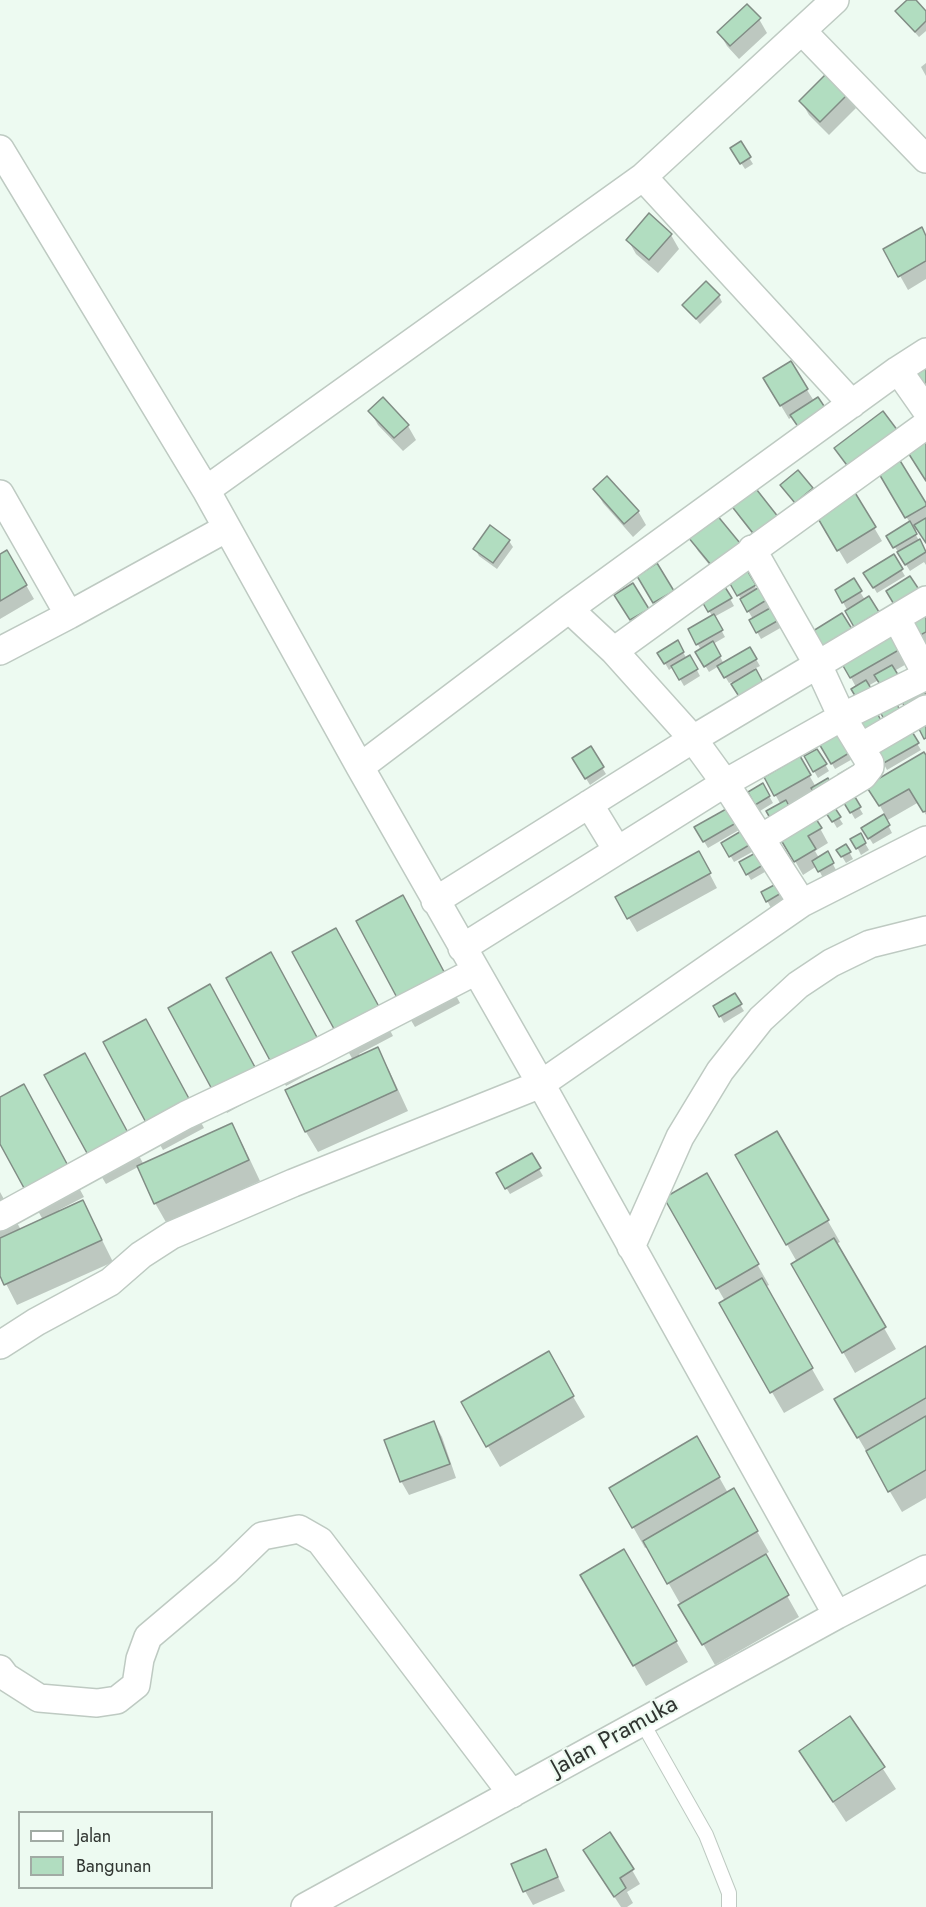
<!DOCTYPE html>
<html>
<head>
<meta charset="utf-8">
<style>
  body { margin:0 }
  #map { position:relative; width:926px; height:1907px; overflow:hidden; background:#edfaf1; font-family:Jost,sans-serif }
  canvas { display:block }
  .legend { position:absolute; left:18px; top:1811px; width:195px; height:78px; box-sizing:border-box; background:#edfaf1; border:2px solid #a1aba4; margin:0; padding:8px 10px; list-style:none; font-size:18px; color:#303531 }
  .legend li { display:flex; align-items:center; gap:12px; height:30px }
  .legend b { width:30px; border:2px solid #a1aba4 }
</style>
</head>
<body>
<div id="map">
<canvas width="926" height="1907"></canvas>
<ul class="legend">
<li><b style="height:8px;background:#fff"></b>Jalan</li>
<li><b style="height:16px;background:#b1ddc0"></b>Bangunan</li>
</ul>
</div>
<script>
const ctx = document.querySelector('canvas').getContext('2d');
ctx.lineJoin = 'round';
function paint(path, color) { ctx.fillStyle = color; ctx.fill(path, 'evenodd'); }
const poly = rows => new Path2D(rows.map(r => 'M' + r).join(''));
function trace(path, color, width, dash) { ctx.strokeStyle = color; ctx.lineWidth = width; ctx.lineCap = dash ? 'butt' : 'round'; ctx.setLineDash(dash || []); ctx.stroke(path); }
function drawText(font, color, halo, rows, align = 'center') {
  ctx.font = font + ' Jost,sans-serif'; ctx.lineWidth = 4.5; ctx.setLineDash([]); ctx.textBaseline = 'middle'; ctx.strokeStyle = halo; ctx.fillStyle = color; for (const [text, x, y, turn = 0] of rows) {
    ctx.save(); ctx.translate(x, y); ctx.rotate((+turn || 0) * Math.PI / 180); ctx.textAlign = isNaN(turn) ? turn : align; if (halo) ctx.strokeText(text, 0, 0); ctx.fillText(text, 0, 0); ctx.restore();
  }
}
paint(poly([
  [909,0,914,0,926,13,926,31,919,37,901,17],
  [759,19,767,33,739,59,727,46,719,32],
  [926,63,926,76,921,67],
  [848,94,856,108,829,135,809,115,801,101],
  [740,143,753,164,745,169,732,149],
  [671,235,679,249,658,273,636,254,628,240],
  [926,238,926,279,908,290,885,249],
  [719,296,722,302,700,324,684,305],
  [765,379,807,390,814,401,789,419],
  [370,411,408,426,416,440,403,451,378,425],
  [836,448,884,468,926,506,926,541,918,529,914,532,926,552,926,565,924,562,910,571,888,536,910,523,879,471,861,485],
  [753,487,765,550,740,518,731,504],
  [595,489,638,511,646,525,633,537,603,503],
  [812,489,815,495,799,508,786,491],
  [854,494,882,541,847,564,818,515],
  [716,516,725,584,698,551,690,537],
  [509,541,513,547,497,569,479,556,475,549],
  [7,552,34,599,0,619,0,556],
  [893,556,905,576,877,593,865,573],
  [657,565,681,605,663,616,639,576],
  [747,573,757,590,789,623,761,639,751,621,753,619,731,582],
  [853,580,865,600,869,598,881,619,859,632,837,591],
  [633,585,651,616,635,626,616,595],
  [723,586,734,606,714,617,725,637,713,644,724,664,750,649,760,666,754,669,767,691,745,704,732,682,729,683,719,666,709,672,697,652,701,650,690,630,712,616,702,598],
  [926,615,926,654,907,626],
  [895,635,910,662,868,686,856,687,844,665],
  [677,642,687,659,690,657,700,676,684,686,673,667,669,670,659,653],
  [841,731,856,757,835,769,820,743],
  [910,732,921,750,887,770,877,751],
  [590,748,606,774,590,785,574,759],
  [817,751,829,771,818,778,806,757],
  [799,758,816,787,823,805,788,806,781,805,766,778],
  [926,758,926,815,919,802,886,821,892,833,873,844,863,828,885,815,869,786],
  [856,763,846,789,837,774],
  [763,785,773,803,760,811,750,793],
  [854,799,863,814,855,819,846,804],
  [727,810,739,830,708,848,696,828],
  [834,810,843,824,837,828,828,813],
  [816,821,828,843,815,851,819,858,827,853,836,870,823,878,817,866,803,875,783,840],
  [743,832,754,851,734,862,723,843],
  [860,835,869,850,861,855,853,839],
  [846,846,853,859,846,863,838,850],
  [761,852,770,869,751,880,741,863],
  [706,867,717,888,637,932,617,898],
  [777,885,786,899,771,908,763,893],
  [414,918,460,1003,415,1027,403,1007],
  [348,951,393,1036,359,1054,360,1057,377,1049,389,1070,408,1111,318,1152,306,1132,287,1090,353,1060,340,1037],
  [283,975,330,1062,286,1086,274,1065],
  [734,995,744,1011,724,1023,715,1006],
  [158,1041,204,1128,163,1150,151,1129],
  [96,1076,144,1165,232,1125,243,1145,260,1181,167,1224,155,1203,138,1167,106,1184,94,1164],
  [267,1091,227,1113,215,1092],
  [0,1098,35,1107,84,1197,59,1210,60,1213,83,1202,113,1262,17,1305,0,1272,0,1192,21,1230,43,1220,0,1141],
  [777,1133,840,1242,836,1244,896,1349,855,1373,793,1264,797,1262,737,1156],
  [531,1155,543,1176,510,1194,498,1174],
  [706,1175,769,1285,765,1287,824,1390,784,1413,721,1304,725,1301,666,1199],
  [926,1349,926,1498,902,1512,836,1400],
  [548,1354,585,1417,500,1467,463,1403],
  [434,1423,442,1437,456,1478,409,1495,401,1481],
  [697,1438,728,1493,733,1490,769,1552,764,1555,799,1617,715,1665,648,1547,645,1548,611,1488],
  [624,1551,688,1662,646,1686,582,1575],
  [850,1718,896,1789,846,1822,813,1772],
  [545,1851,565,1891,533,1905,525,1891],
  [593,1864,632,1870,640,1884,627,1892,633,1903,627,1907,621,1907]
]), '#0003');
const building = poly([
  [907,0,916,0,926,11,926,21,915,32,895,11,907,0],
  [747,4,761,18,730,46,717,32,747,4],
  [828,72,849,93,820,122,799,101,828,72],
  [741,141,751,157,740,164,730,148,741,141],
  [649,213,672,234,649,260,626,240,649,213],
  [922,227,926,236,926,261,898,277,883,249,922,227],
  [706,281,720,295,696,319,682,305,706,281],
  [791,361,808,389,780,406,763,378,791,361],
  [926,364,926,390,915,371,926,364],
  [383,397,409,425,394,438,368,411,383,397],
  [818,397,826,409,799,428,790,415,818,397],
  [883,411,901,435,852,472,834,448,883,411],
  [926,440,926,481,907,451,926,440],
  [899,459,926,503,926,506,905,518,878,472,899,459],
  [798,470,813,488,795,503,780,485,798,470],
  [607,476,639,511,624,524,593,489,607,476],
  [753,485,779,518,756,537,730,504,753,485],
  [854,491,876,527,837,551,816,515,854,491],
  [716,514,744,548,716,571,688,537,716,514],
  [926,518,926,543,914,525,926,518],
  [910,521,917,534,893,548,886,536,910,521],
  [490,525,510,540,493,563,473,549,490,525],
  [920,539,926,552,905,565,897,552,920,539],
  [7,550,27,585,0,601,0,554,7,550],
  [894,554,903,569,873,588,863,573,894,554],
  [657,563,674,591,653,603,637,576,657,563],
  [747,570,756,585,737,596,729,582,747,570],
  [910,576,920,591,895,606,886,591,910,576],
  [854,578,862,591,842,603,835,590,854,578],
  [633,583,649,609,630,620,614,595,633,583],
  [766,583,773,596,747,612,740,599,766,583],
  [723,584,732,598,708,612,700,598,723,584],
  [869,596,879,612,854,627,845,611,869,596],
  [779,603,786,616,756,633,749,620,779,603],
  [842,613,852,629,823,647,813,631,842,613],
  [926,613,926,632,913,639,905,625,926,613],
  [714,614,723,630,696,645,688,629,714,614],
  [896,633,904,647,850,678,842,664,896,633],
  [678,640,684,652,664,664,657,653,678,640],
  [713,641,721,656,704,667,695,652,713,641],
  [750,647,757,659,724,678,717,666,750,647],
  [690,655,698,669,679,680,671,666,690,655],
  [892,665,900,678,883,689,874,675,892,665],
  [756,669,764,684,740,698,731,684,756,669],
  [866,680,875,695,860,704,851,689,866,680],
  [921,686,926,695,926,705,909,715,900,698,921,686],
  [896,703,904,717,888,726,880,712,896,703],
  [876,711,885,728,864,740,855,723,876,711],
  [926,720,926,738,924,739,917,725,926,720],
  [842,729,854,750,831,764,818,742,842,729],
  [911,730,919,743,882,764,875,751,911,730],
  [591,746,604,767,585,779,572,758,591,746],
  [817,749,827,764,813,772,804,756,817,749],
  [924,752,926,755,926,811,923,812,909,789,879,806,866,786,924,752],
  [800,756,811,775,774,796,764,777,800,756],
  [828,778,834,790,818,799,811,788,828,778],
  [763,783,770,796,755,805,748,792,763,783],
  [855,797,861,807,850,813,844,803,855,797],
  [786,800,792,812,773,823,766,811,786,800],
  [728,808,736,823,703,842,694,827,728,808],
  [835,808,841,817,832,822,826,813,835,808],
  [884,814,890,825,868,839,861,828,884,814],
  [816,819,822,828,808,836,816,849,794,862,781,840,816,819],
  [743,830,751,844,729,857,721,843,743,830],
  [861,833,866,843,856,849,850,839,861,833],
  [846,844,851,852,841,857,836,850,846,844],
  [761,850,768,862,746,875,739,862,761,850],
  [699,851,711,873,627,919,615,897,699,851],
  [828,851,834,863,818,872,812,861,828,851],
  [778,883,783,892,766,902,761,892,778,883],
  [403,895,449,981,402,1007,356,921,403,895],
  [336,928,383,1014,339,1038,292,952,336,928],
  [271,952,319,1041,273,1066,226,978,271,952],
  [210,984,256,1069,214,1093,168,1008,210,984],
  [735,993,742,1004,719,1017,713,1006,735,993],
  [146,1019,193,1106,150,1130,103,1042,146,1019],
  [378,1047,397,1090,305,1132,285,1090,378,1047],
  [85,1053,133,1142,93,1164,44,1075,85,1053],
  [24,1084,73,1175,30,1199,0,1144,0,1097,24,1084],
  [232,1123,249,1160,154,1204,137,1166,232,1123],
  [777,1131,829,1220,786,1245,735,1155,777,1131],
  [532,1153,541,1168,505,1189,496,1173,532,1153],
  [707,1173,759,1264,716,1289,664,1198,707,1173],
  [83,1200,102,1240,4,1285,0,1276,0,1238,83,1200],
  [834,1238,886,1327,842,1353,791,1264,834,1238],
  [762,1278,813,1368,770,1393,719,1303,762,1278],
  [926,1346,926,1398,857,1438,834,1399,926,1346],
  [549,1351,574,1396,486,1447,461,1402,549,1351],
  [926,1416,926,1470,888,1492,866,1451,926,1416],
  [434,1421,450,1464,400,1482,384,1440,434,1421],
  [697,1436,720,1477,632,1528,609,1488,697,1436],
  [734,1488,758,1531,667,1584,643,1541,734,1488],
  [624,1549,677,1641,633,1666,580,1575,624,1549],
  [766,1554,789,1595,702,1645,678,1605,766,1554],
  [850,1716,885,1767,833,1802,799,1751,850,1716],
  [610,1832,634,1869,620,1878,626,1888,614,1897,583,1850,610,1832],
  [546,1849,558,1877,523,1892,511,1864,546,1849]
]);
paint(building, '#b1ddc0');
trace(building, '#818d85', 1.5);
const lane = poly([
  [642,1722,706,1835,729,1893,729,1907]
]);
const street = poly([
  [802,31,926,159],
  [0,149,206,490,360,767,541,1084,837,1615],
  [643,177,852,404],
  [898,370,926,410],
  [206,490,643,177,835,0],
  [0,494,69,615],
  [752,549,818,665,842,717,870,763,870,767,863,776,761,838],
  [569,609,614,651],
  [897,619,926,674],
  [0,651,69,615,227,528],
  [861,747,926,709],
  [360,767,569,609,898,370,926,352],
  [589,804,617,850],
  [435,901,693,739,926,600],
  [802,903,725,783,693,739,614,651,926,425],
  [462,948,725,783,842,717,926,676],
  [0,1217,186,1115,315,1054,476,971],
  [631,1247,680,1137,720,1071,761,1019,798,985,831,963,870,944,926,930],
  [0,1345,36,1322,110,1282,141,1255,172,1235,293,1183,541,1084,802,903,926,840],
  [0,1669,6,1677,39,1698,97,1703,117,1700,136,1685,140,1659,148,1637,226,1571,262,1536,299,1529,320,1541,512,1794],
  [305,1907,837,1615,926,1569]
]);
trace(lane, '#becac2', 16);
trace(street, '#becac2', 30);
trace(lane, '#fff', 14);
trace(street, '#fff', 27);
drawText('24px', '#303531', '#edfaf1', [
  ["Jalan Pramuka",615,1737,-29]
]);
</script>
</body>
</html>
